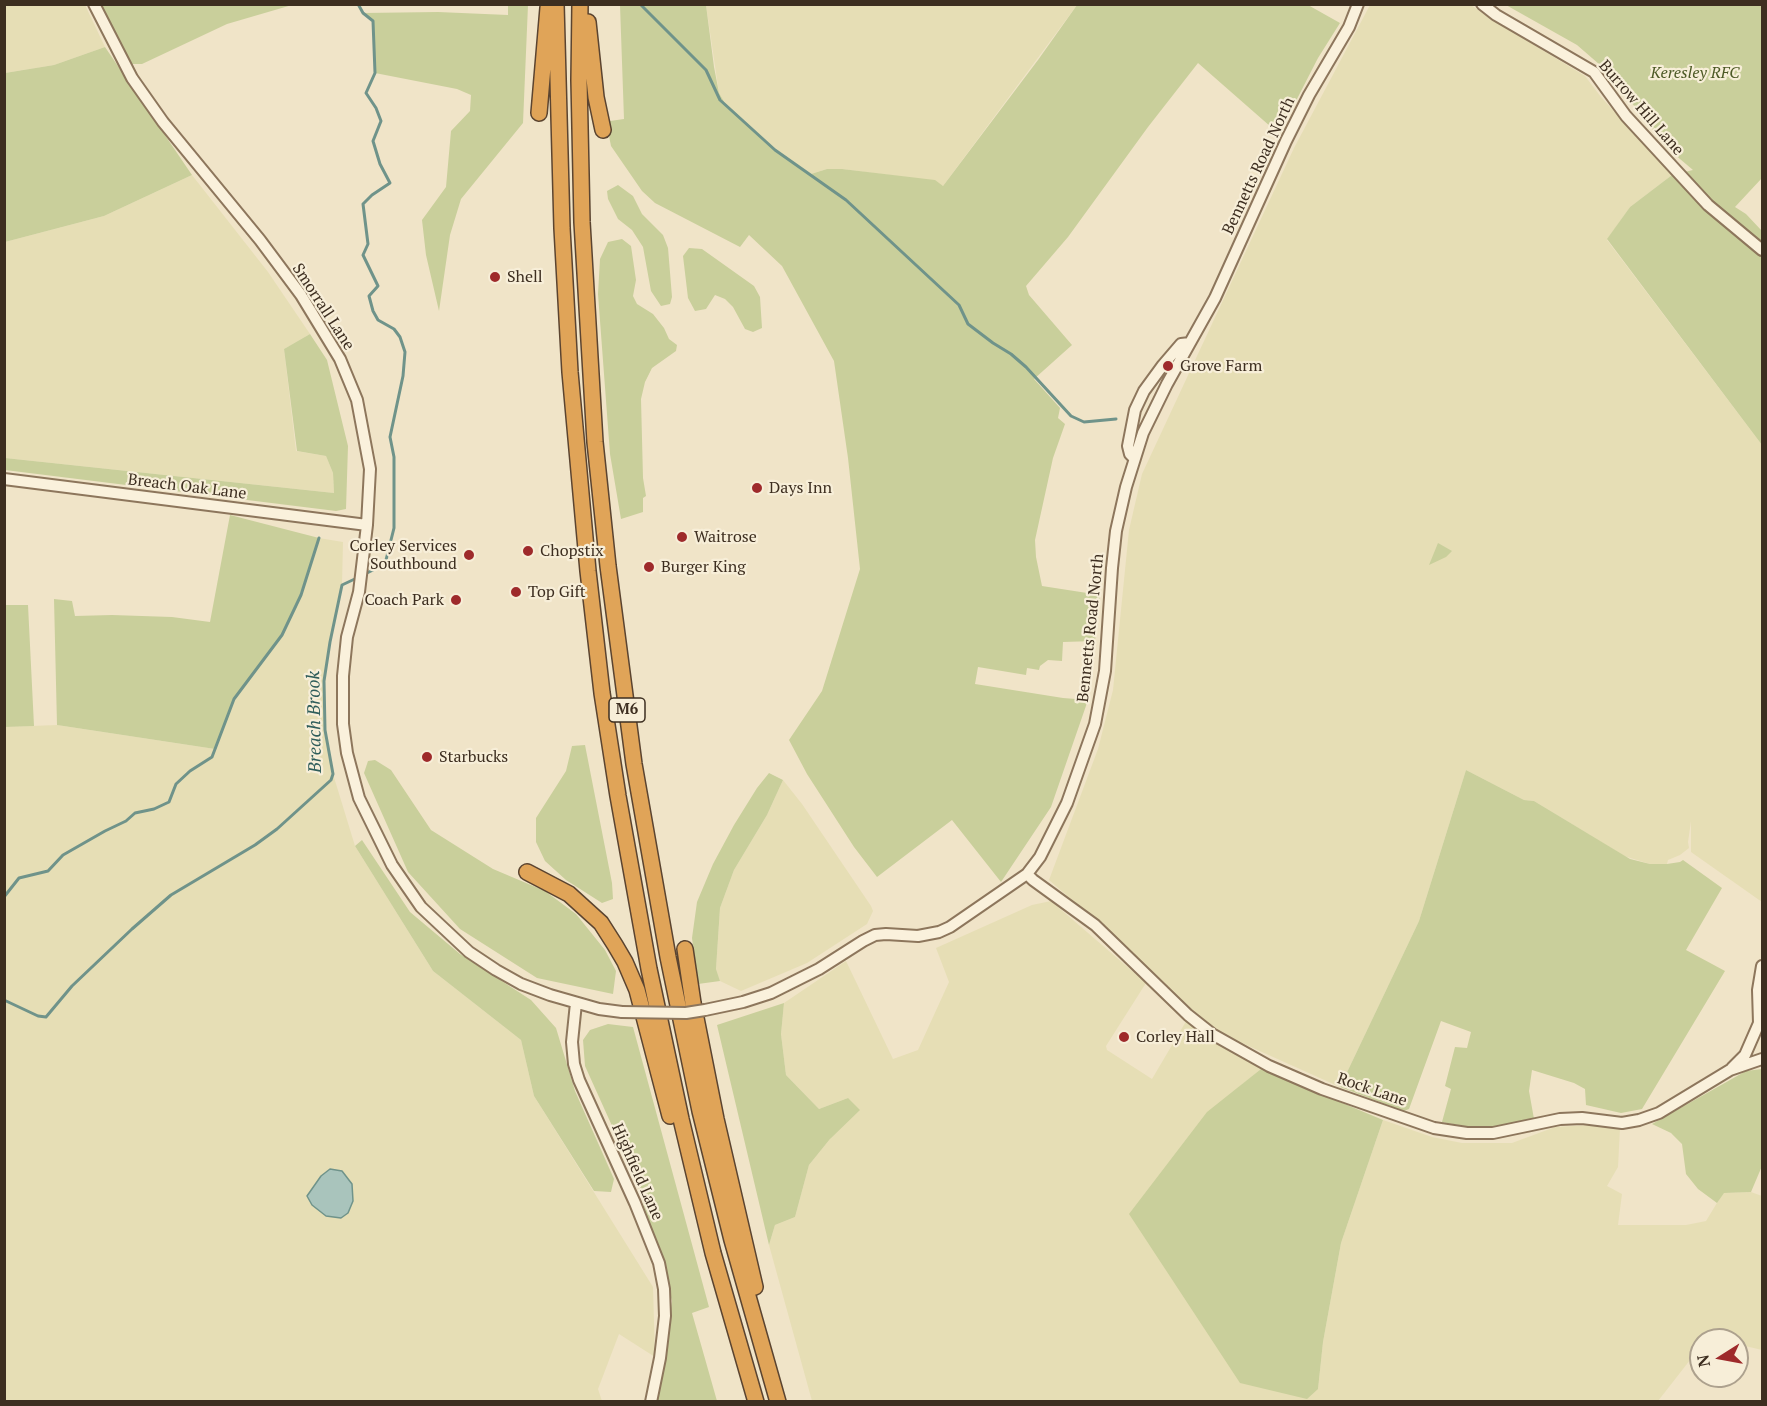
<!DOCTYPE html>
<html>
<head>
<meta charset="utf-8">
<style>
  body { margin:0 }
  #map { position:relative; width:1767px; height:1406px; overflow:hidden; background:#f0e4c8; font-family:"PT Serif",serif }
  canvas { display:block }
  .frame { position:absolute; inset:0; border:6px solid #3d2e20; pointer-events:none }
  .north { position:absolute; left:1689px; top:1328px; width:60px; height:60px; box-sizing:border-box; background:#f7eed8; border:2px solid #ada18e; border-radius:50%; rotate:259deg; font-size:16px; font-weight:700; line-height:24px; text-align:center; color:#3d2e20 }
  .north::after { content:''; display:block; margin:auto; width:21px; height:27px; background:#9e2a2b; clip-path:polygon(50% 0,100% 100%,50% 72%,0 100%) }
</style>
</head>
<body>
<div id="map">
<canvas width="1767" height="1406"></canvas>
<div class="frame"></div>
<div class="north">N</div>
</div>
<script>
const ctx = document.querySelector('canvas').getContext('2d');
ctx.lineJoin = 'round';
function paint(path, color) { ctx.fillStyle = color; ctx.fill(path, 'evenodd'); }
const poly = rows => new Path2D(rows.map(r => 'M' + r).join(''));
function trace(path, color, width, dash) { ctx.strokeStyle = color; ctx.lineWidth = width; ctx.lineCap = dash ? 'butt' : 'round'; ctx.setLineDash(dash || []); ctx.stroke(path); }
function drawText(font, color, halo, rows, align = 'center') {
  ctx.font = font + ' "PT Serif",serif'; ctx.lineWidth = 4.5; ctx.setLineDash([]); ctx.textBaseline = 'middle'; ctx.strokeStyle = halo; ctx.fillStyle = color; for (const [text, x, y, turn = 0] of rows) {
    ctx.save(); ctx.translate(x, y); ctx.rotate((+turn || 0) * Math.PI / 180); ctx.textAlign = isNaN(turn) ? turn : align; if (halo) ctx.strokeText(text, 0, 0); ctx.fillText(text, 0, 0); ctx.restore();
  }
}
paint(poly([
  [5,5,85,5,105,47,54,65,5,73],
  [706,5,1077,5,943,186,912,178,842,169,827,169,811,174,775,150,729,109,719,93],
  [1370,5,1471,5,1485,15,1585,76,1601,97,1672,175,1630,207,1607,240,1762,445,1762,902,1691,852,1691,821,1688,842,1689,848,1680,855,1668,860,1667,864,1650,864,1624,856,1534,801,1524,800,1466,770,1419,921,1340,1087,1224,1035,1191,1009,1109,932,1049,880,1098,749,1113,690,1129,530,1142,474,1294,148],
  [192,175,268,272,310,334,284,349,296,451,326,456,333,473,334,493,5,458,5,242,104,216],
  [319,538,343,542,342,585,330,642,324,681,325,729,333,774,355,846,433,971,521,1040,534,1096,653,1287,655,1357,619,1334,598,1389,602,1401,5,1401,4,727,57,725,215,749,234,699,282,635,301,594],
  [352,1184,353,1201,348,1213,341,1218,326,1215,312,1205],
  [783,780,802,804,871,906,873,911,867,924,807,963,741,991,720,981,716,969,720,908,734,870,767,815],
  [1051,901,1146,983,1106,1046,1107,1050,1152,1079,1188,1018,1211,1037,1261,1069,1239,1087,1318,1389,1323,1342,1341,1243,1383,1120,1432,1137,1462,1143,1512,1143,1555,1127,1590,1125,1620,1128,1618,1167,1607,1186,1622,1194,1618,1225,1686,1225,1706,1221,1723,1193,1751,1192,1762,1196,1762,1350,1737,1344,1737,1340,1720,1340,1708,1337,1705,1340,1701,1340,1701,1346,1658,1401,812,1401,769,1245,775,1225,795,1217,809,1165,830,1139,848,1098,819,1109,786,1075,781,1034,784,1003,846,961,893,1059,918,1050,949,982,936,948,1032,905]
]), '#e6deb5');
paint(poly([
  [99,5,292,5,227,24,142,64,127,64],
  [508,5,528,5,523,123,461,199,450,235,439,311,426,255,422,220,446,187,451,131,470,111,471,95,457,89,375,73,373,22,363,13,438,12,508,15],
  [620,5,706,5,714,67,719,93,725,103,775,150,811,174,827,169,842,169,935,180,943,186,1038,60,1077,5,1308,5,1340,23,1318,58,1279,134,1198,63,1148,127,1068,237,1026,286,1029,295,1072,345,1034,379,1060,408,1058,418,1065,424,1053,458,1035,540,1036,557,1042,586,1100,595,1095,641,1063,642,1062,661,1048,660,1040,666,1039,670,1027,668,1026,675,978,667,975,684,1063,698,1088,700,1051,807,1001,882,952,820,877,877,854,847,807,774,789,740,822,691,860,569,848,458,834,361,782,266,749,235,740,247,655,203,642,191,611,146,608,131,610,121,624,119],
  [1506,5,1762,5,1762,178,1735,207,1746,214,1762,231,1762,445,1607,239,1630,207,1672,175,1693,170,1667,148,1607,71,1577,45],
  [105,47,192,175,104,216,5,242,5,73,54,65],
  [618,185,633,196,642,214,663,235,668,248,672,297,670,304,661,306,651,291,643,247,632,230,618,219,608,199,607,191],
  [622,239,631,246,636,280,633,296,637,304,653,314,664,328,669,339,677,345,676,351,652,368,645,382,641,399,643,478,646,496,643,498,643,512,621,519,610,454,598,294,600,259,608,242],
  [689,248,702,249,754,286,760,297,762,328,753,332,745,329,733,307,725,299,715,295,706,309,695,311,688,298,683,256],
  [310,334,327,360,348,446,346,509,336,511,5,470,5,458,334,493,333,473,326,456,297,451,284,349],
  [230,515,319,538,299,597,282,635,234,699,215,749,57,725,54,599,72,601,75,616,112,615,172,617,210,622],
  [1438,543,1452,551,1446,557,1429,565],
  [5,605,28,605,34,726,5,727],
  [585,745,612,883,613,899,602,903,566,880,545,861,536,842,536,818,566,771,572,746],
  [375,760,391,770,431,830,493,869,545,891,576,914,605,950,616,971,613,994,537,978,460,929,408,872,364,773,368,761],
  [1466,770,1524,800,1534,801,1630,859,1650,864,1667,864,1680,862,1683,860,1722,888,1686,950,1725,971,1642,1109,1621,1113,1586,1105,1585,1089,1574,1083,1532,1070,1529,1091,1534,1119,1511,1125,1481,1129,1442,1122,1451,1089,1445,1086,1455,1047,1467,1048,1471,1032,1441,1021,1409,1109,1404,1111,1340,1087,1419,921],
  [769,773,783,780,767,815,734,870,720,908,716,969,720,981,698,984,692,938,697,902,713,864,734,825,757,788],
  [362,840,410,912,460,954,531,1000,556,1028,575,1091,614,1179,611,1192,594,1191,534,1096,521,1040,433,971,355,846],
  [784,1003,781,1034,786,1075,819,1109,848,1098,860,1110,830,1139,809,1165,795,1217,775,1225,769,1245,717,1025],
  [608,1024,633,1027,709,1307,692,1313,717,1401,657,1401,672,1301,636,1179,585,1066,583,1040,590,1030],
  [1261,1069,1383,1120,1341,1243,1323,1342,1318,1389,1307,1399,1240,1383,1129,1214,1207,1112],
  [1762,1069,1762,1166,1751,1192,1724,1193,1717,1203,1698,1189,1686,1174,1682,1144,1671,1133,1652,1124,1746,1071]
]), '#c9cf9b');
const water = poly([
  [330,1169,342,1171,352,1184,353,1201,348,1213,341,1218,326,1216,312,1205,307,1196,321,1176,330,1169]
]);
paint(water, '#a9c4bc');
trace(water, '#6f938a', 1.5);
trace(poly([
  [358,4,363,13,373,21,375,73,366,93,376,108,381,121,373,141,380,164,390,183,372,195,363,204,368,244,363,255,378,286,369,296,373,311,378,320,394,329,400,337,405,352,403,376,390,437,394,457,394,528,385,564,365,574],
  [640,4,706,70,720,100,775,150,846,200,959,305,968,324,993,343,1011,354,1026,367,1071,416,1084,422,1116,419],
  [4,897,19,878,48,871,63,855,105,831,126,821,135,813,154,809,169,802,176,784,190,771,212,757,234,699,282,635,301,595,319,538],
  [4,1000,38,1016,46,1017,72,986,132,929,171,895,255,845,277,829,331,780,333,774,325,730,324,681,330,642,342,585,359,577]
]), '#6f938a', 3);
const minor = poly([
  [94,4,132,78,163,122,260,240,301,295,340,359,357,400,370,469,367,525,359,592,347,637,343,676,343,724,347,753,359,798,392,865,421,907,469,952,496,970,521,984,550,995,599,1009,622,1012],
  [1482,4,1496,15,1594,72,1626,116,1708,205,1762,250],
  [1134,458,1130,454,1128,446,1135,410,1144,391,1163,365,1181,344,1190,343],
  [4,479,367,525],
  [1027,874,1033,880,1095,925,1188,1015,1212,1034,1269,1066,1322,1089,1434,1128,1467,1133,1493,1133,1560,1119,1582,1118,1622,1123,1639,1120,1659,1113,1730,1070,1762,1059],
  [576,1003,572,1042,574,1064,579,1080,635,1203,659,1263,664,1289,665,1316,660,1358,651,1402],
  [705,1010,743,1002,771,993,819,969,863,941,875,935,886,934,918,936,939,932,950,927,1027,874,1040,857,1067,803,1095,724,1105,671,1112,568,1116,531,1126,487,1143,433,1167,384,1215,298,1286,141,1309,95,1349,27,1358,4],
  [1732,1068,1745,1055,1759,1023,1758,990,1762,966]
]);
const highway = poly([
  [556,4,562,228,570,372,588,571,602,693,618,796,649,969,681,1119,713,1253,756,1402],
  [580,4,579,80,582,222,595,442,608,566,634,764,668,957,700,1111,732,1240,778,1402],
  [588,22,596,97,603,130],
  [539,113,548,8],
  [527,872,569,894,601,923,615,945,625,962,637,990,670,1116],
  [685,949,693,1003,716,1119,755,1287]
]);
trace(minor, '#8d765c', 14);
trace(highway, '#5b4430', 18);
trace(minor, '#faf1dc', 10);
trace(highway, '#e0a458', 15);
const minorBridge = poly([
  [622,1012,686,1013,705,1010]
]);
trace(minorBridge, '#8d765c', 14, []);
trace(minorBridge, '#faf1dc', 10);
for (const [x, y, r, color] of [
  [495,277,6,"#9e2a2b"],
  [1168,366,6,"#9e2a2b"],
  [757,488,6,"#9e2a2b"],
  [682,537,6,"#9e2a2b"],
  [528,551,6,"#9e2a2b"],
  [469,555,6,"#9e2a2b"],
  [649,567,6,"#9e2a2b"],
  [516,592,6,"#9e2a2b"],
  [456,600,6,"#9e2a2b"],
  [427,757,6,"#9e2a2b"],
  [1124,1037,6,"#9e2a2b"]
]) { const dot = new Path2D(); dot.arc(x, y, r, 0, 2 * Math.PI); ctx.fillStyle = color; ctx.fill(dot); trace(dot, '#f7eed8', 2); }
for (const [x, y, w] of [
  [627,710,36]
]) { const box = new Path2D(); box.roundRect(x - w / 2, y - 12, w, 24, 4.5); ctx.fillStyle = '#f7eed8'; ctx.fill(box); trace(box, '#3d2e20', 1.5); }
drawText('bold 15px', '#3d2e20', null, [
  ["M6",627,710]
]);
drawText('italic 16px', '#4d5a26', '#f7eed8', [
  ["Keresley RFC",1695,73]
]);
drawText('16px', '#3d2e20', '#f7eed8', [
  ["Burrow Hill Lane",1641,108,49],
  ["Bennetts Road North",1259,166,-65],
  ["Smorrall Lane",323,307,57],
  ["Breach Oak Lane",187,487,7],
  ["Bennetts Road North",1091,628,-84],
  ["Rock Lane",1372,1090,19],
  ["Highfield Lane",637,1172,66]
]);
drawText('16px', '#3d2e20', '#f7eed8', [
  ["Shell",507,277],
  ["Grove Farm",1180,366],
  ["Days Inn",769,488],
  ["Waitrose",694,537],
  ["Corley Services",457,546,"right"],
  ["Southbound",457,564,"right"],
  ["Chopstix",540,551],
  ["Burger King",661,567],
  ["Top Gift",528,592],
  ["Coach Park",444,600,"right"],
  ["Starbucks",439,757],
  ["Corley Hall",1136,1037]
], 'left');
drawText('italic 18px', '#2f5d5a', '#f7eed8', [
  ["Breach Brook",315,722,-91]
]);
</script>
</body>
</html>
